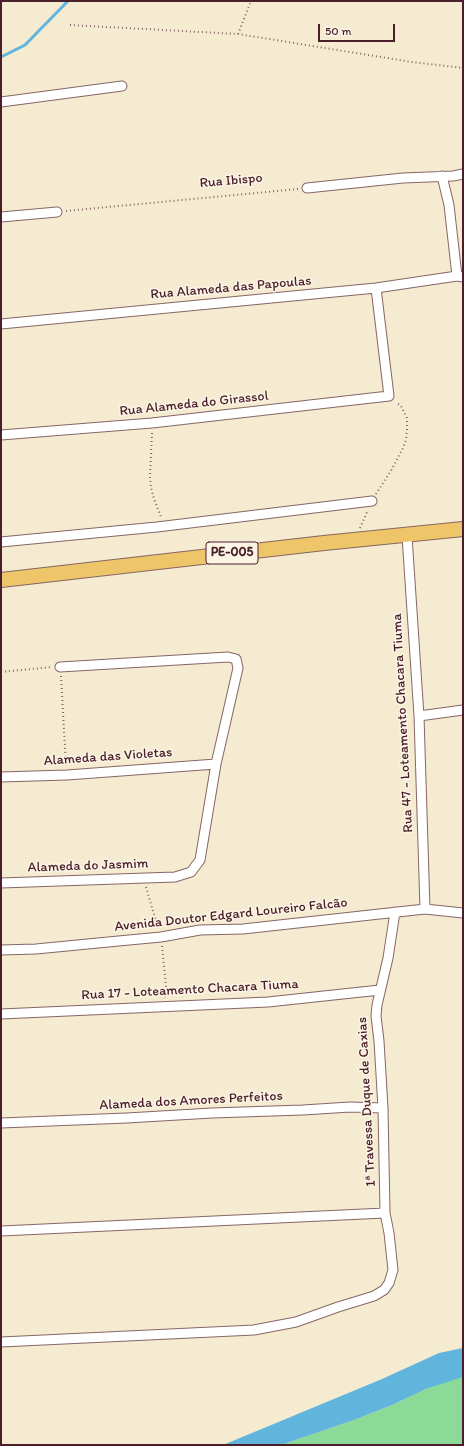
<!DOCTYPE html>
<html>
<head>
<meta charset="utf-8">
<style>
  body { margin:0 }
  #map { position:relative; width:464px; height:1446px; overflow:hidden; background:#f4ebd1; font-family:Itim,sans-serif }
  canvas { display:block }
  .frame { position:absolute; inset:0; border:2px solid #4a1f2b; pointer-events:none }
  .scale { position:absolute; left:318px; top:24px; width:77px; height:18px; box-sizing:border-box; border:2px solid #4a1f2b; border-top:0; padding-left:5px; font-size:12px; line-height:14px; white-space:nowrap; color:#4a1f2b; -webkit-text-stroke:3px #fcf5e5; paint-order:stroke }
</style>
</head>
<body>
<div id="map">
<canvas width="464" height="1446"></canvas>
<div class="frame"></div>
<div class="scale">50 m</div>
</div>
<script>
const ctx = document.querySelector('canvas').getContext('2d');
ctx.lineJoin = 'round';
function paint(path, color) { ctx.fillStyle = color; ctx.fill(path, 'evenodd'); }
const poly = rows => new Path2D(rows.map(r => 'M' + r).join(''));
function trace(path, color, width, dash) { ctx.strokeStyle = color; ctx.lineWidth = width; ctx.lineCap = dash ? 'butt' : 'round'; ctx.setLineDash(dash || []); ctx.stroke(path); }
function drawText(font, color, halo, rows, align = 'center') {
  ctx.font = font + ' Itim,sans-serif'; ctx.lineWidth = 3; ctx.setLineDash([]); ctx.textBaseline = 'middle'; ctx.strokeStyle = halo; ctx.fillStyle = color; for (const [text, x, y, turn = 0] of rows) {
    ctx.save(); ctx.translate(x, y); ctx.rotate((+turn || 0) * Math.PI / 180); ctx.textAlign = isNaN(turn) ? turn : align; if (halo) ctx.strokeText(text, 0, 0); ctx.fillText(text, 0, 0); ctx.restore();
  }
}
paint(poly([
  [461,1377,463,1377,463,1445,281,1445,354,1420,392,1405,426,1389]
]), '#8cda97');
paint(poly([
  [463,1348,463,1377,426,1389,392,1405,354,1420,281,1445,223,1445,382,1379,439,1353]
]), '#61b5dd');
trace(poly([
  [1,57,25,45,68,1]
]), '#61b5dd', 3);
const street = poly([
  [1,102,122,86],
  [442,176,449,205,457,276],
  [307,188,403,178,453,176,463,174],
  [1,217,57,212],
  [1,324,376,288,457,276,463,277],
  [1,435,152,423,389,396,376,288],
  [407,536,419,716,425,909],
  [1,542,157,527,372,501],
  [419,716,463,710],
  [1,777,67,775,216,764],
  [1,883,175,877,191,872,200,860,216,764,238,668,236,659,228,657,60,667],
  [1,950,36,949,129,940,161,937,200,930,243,929,425,909,463,913],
  [1,1014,268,1002,380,990],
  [1,1123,127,1118,212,1113,303,1110,350,1107,383,1108],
  [1,1231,385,1213],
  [1,1342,254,1330,296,1322,338,1307,374,1296,384,1290,389,1283,393,1270,389,1233,385,1213,383,1108,379,1041,376,1016,377,1005,388,958,395,912]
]);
const primary = poly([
  [1,580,324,543,463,529]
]);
trace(street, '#866665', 11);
trace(primary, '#866665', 16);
trace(poly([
  [70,25,238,34,412,62,463,68],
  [238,34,251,1],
  [66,211,298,189],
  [152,433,150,477,151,488,154,499,161,517],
  [376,494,392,469,403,448,406,440,407,429,407,418,401,406,396,402],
  [360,528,368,510],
  [1,672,52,667],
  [61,676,66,766],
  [146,887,158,928],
  [162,946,166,986,165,998]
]), '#866665', 2, [1, 3]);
trace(street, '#fff', 9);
trace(primary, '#eec569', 14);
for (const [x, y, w] of [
  [232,553,52]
]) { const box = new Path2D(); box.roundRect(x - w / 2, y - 11, w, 22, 3); ctx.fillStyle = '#fcf5e5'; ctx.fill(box); trace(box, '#4a1f2b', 1); }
drawText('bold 13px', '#4a1f2b', null, [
  ["PE-005",232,553]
]);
drawText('14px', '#4a1f2b', '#fcf5e5', [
  ["Rua Ibispo",231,181,-5],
  ["Rua Alameda das Papoulas",231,288,-5],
  ["Rua Alameda do Girassol",194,404,-6],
  ["Rua 47 - Loteamento Chacara Tiuma",403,723,-93],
  ["Alameda das Violetas",108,757,-4],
  ["Alameda do Jasmim",88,866,-2],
  ["Avenida Doutor Edgard Loureiro Falcão",231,915,-6],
  ["Rua 17 - Loteamento Chacara Tiuma",190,990,-3],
  ["Alameda dos Amores Perfeitos",191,1101,-3],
  ["1ª Travessa Duque de Caxias",367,1102,-93]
]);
</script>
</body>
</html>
